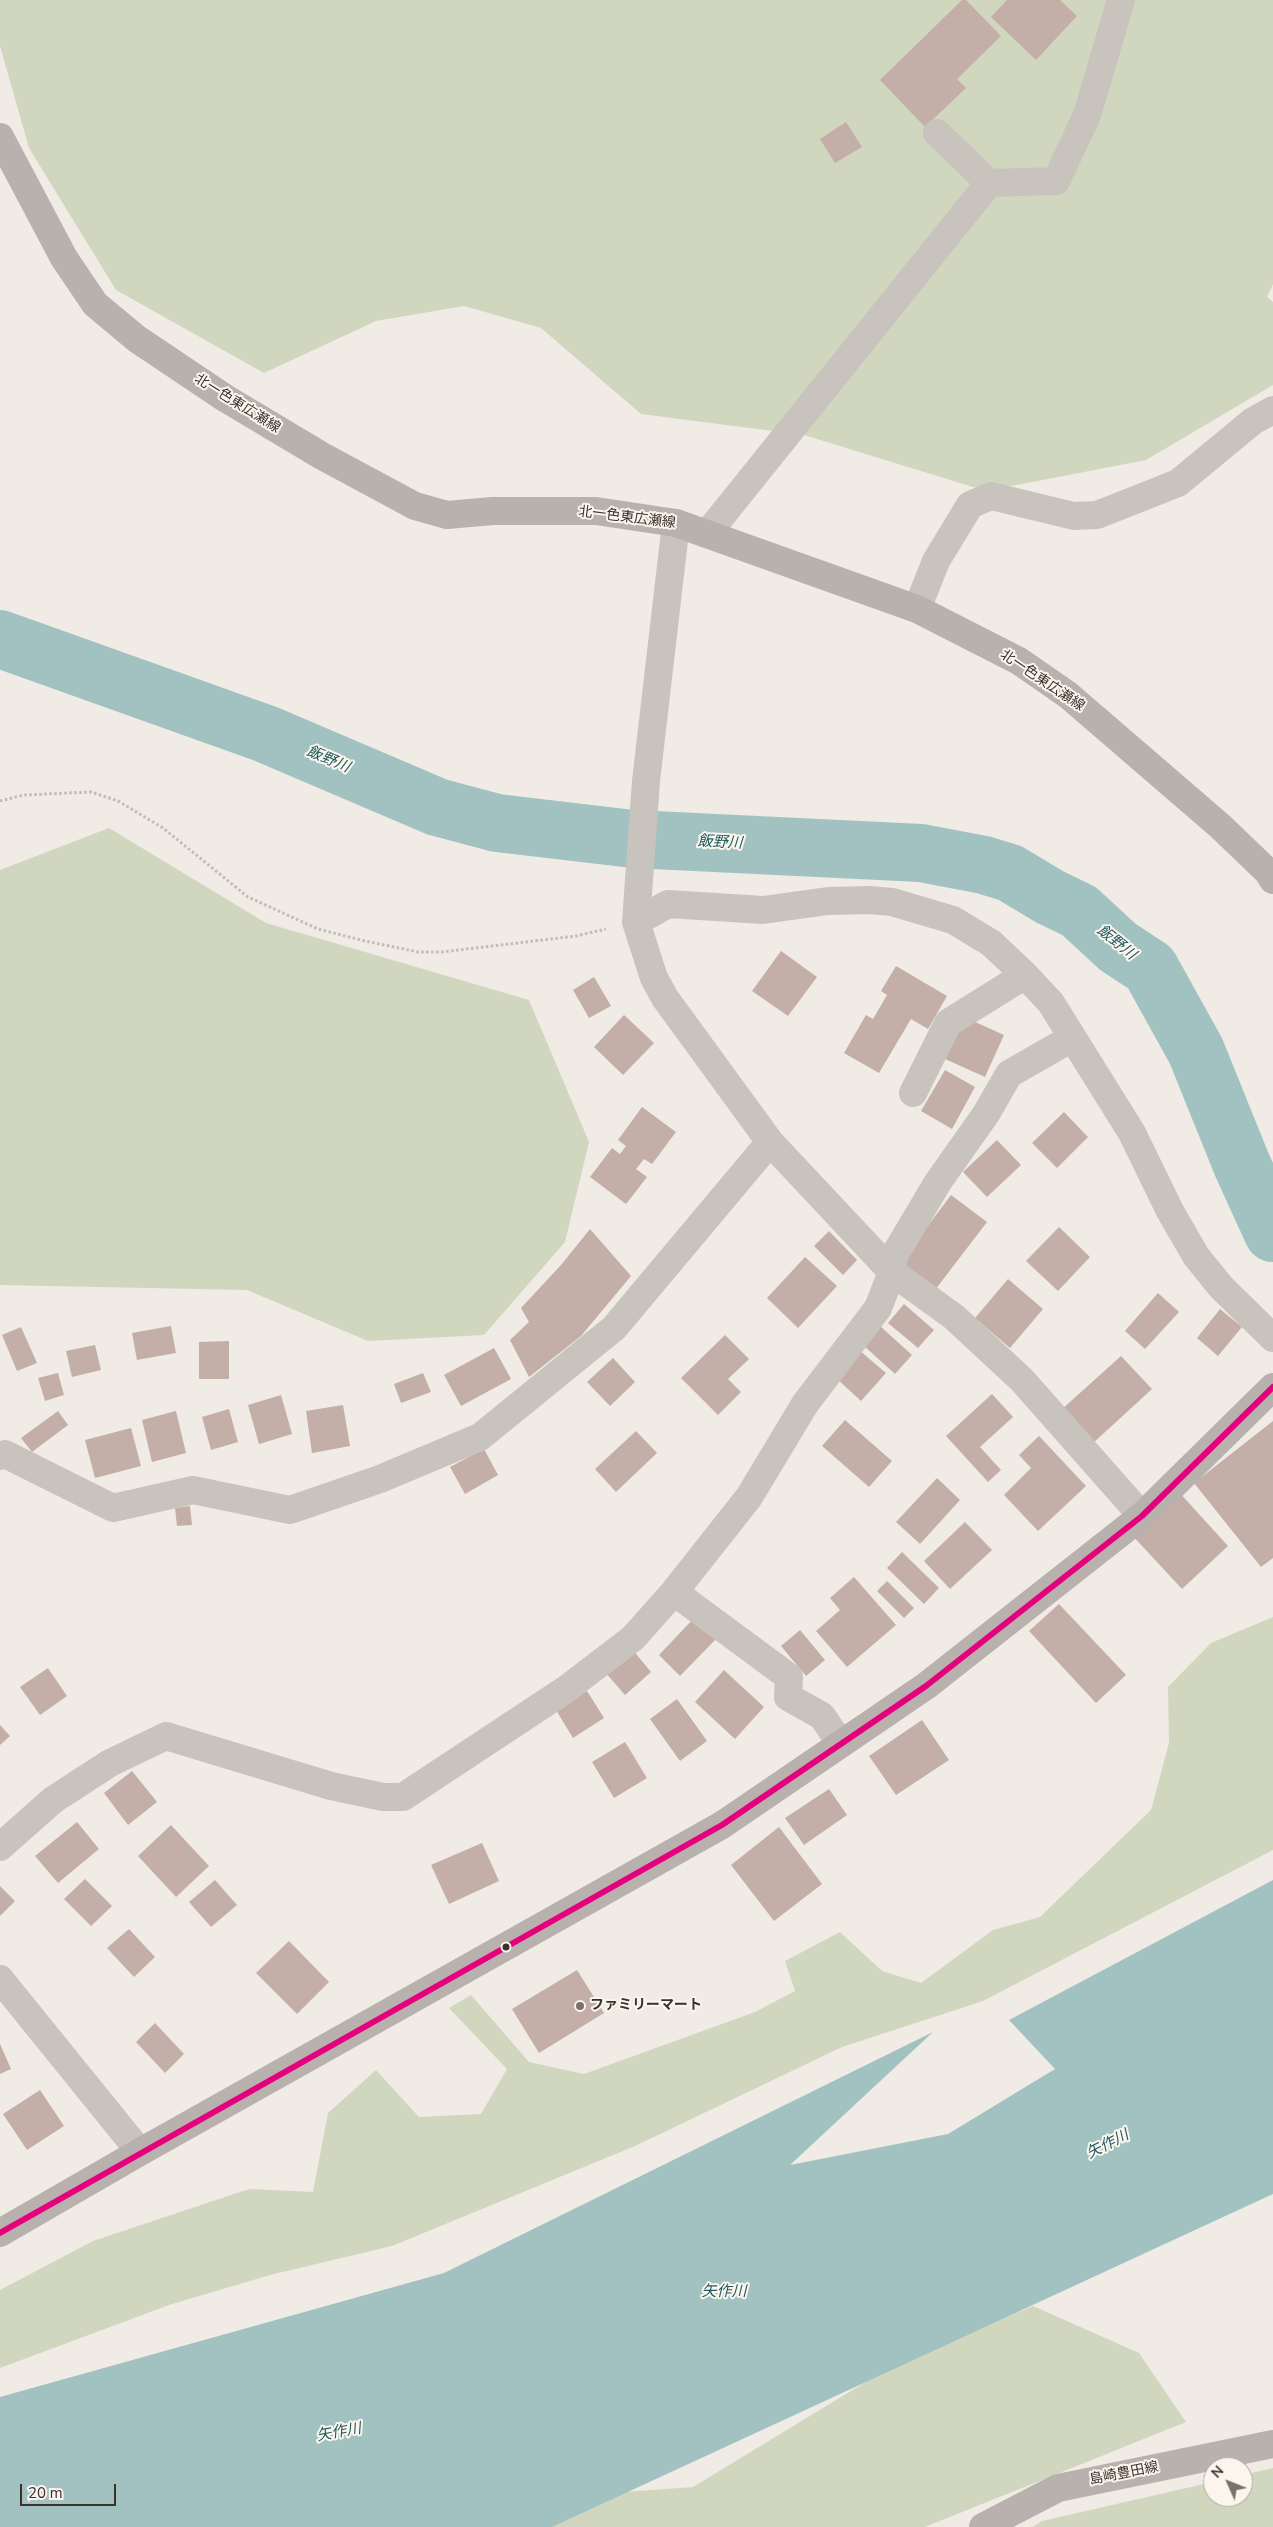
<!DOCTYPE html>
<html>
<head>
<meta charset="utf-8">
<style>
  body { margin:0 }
  #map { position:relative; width:1273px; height:2527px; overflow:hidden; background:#f0ebe5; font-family:"Nunito Sans",sans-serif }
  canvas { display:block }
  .north { position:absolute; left:1203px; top:2457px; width:50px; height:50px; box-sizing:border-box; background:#fbf5ee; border:1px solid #aea6a0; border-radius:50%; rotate:314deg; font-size:14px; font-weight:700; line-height:20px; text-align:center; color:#3b302b }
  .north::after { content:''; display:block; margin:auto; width:18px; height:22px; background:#7a716c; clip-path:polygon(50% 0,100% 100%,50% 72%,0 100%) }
  .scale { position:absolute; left:20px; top:2484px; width:96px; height:22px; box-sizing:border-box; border:2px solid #3b302b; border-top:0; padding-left:6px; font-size:15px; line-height:18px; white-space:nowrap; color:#3b302b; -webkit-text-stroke:4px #fbf5ee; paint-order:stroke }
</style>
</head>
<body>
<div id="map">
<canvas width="1273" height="2527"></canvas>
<div class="north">N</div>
<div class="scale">20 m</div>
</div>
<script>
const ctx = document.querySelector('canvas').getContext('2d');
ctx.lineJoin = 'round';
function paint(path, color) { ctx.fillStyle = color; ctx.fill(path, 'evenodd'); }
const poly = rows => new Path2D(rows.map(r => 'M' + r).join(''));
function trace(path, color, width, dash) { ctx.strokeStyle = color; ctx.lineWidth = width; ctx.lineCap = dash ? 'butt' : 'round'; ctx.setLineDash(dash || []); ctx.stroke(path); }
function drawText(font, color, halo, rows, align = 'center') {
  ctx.font = font + ' "Nunito Sans","Noto Sans JP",sans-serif'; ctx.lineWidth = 4; ctx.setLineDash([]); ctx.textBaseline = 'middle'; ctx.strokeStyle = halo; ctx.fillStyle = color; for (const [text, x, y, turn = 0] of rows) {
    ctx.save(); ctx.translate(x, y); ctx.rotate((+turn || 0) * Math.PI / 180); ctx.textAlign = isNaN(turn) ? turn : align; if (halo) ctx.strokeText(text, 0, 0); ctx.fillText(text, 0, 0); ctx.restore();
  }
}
paint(poly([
  [0,0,1273,0,1273,284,1267,297,1273,302,1273,385,1146,460,986,491,804,435,641,414,541,328,464,306,376,321,264,373,116,290,29,148,0,46],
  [109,828,266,923,529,1000,589,1142,565,1242,484,1335,368,1341,247,1290,0,1285,0,870],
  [1273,1617,1273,1850,983,2001,842,2047,635,2146,392,2246,270,2275,169,2305,0,2368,0,2290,93,2241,249,2189,313,2192,328,2113,376,2070,419,2117,481,2114,507,2069,449,2008,471,1995,529,2062,584,2074,755,2012,795,1991,785,1961,840,1932,882,1971,921,1983,993,1930,1040,1917,1151,1810,1169,1743,1168,1687,1211,1643],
  [1033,2306,1139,2353,1186,2422,925,2527,471,2527,540,2498,693,2487,897,2363],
  [1273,2468,1273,2527,1032,2527,1042,2521,1213,2482,1213,2497,1243,2497,1243,2475]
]), '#d1d6bf');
paint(poly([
  [1273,1880,1273,2194,552,2527,0,2527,0,2397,444,2273,933,2032,790,2165,948,2134,1055,2069,1009,2020]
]), '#a1c2c1');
trace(poly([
  [0,639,266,734,437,807,497,823,633,839,921,853,984,865,1010,873,1050,897,1079,911,1118,947,1150,968,1196,1051,1242,1165,1273,1233]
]), '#a1c2c1', 58);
paint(poly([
  [962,0,966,0,1001,36,957,79,966,88,925,127,880,80],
  [1007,0,1060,0,1077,16,1036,60,991,17],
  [846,122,862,147,835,163,820,139],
  [781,951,817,977,788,1016,752,991],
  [896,966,947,996,928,1029,911,1019,879,1073,844,1053,866,1015,873,1019,887,995,881,991],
  [594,977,611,1006,589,1018,573,990],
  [624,1015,654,1043,623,1075,594,1047],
  [964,1017,1004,1035,985,1077,945,1059],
  [945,1070,975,1087,952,1129,921,1111],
  [642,1107,676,1132,652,1164,644,1159,636,1169,647,1177,626,1204,590,1177,612,1148,620,1154,626,1146,618,1140],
  [1064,1112,1088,1137,1057,1168,1032,1143],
  [997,1140,1021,1165,987,1197,963,1172],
  [951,1195,987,1222,935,1290,900,1263],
  [1059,1227,1090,1257,1058,1291,1026,1261],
  [590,1229,631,1276,581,1336,529,1377,510,1340,529,1322,521,1308,561,1265],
  [829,1231,857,1260,843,1275,814,1246],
  [805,1257,837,1286,798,1328,767,1298],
  [1008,1279,1043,1309,1010,1348,975,1318],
  [1158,1293,1179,1312,1145,1349,1125,1331],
  [904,1304,934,1330,918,1348,888,1323],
  [1220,1309,1242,1327,1218,1356,1197,1338],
  [171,1326,176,1353,137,1360,132,1333],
  [880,1326,912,1355,895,1374,863,1345],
  [21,1327,37,1363,17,1371,2,1335],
  [725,1335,749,1359,728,1379,741,1392,718,1415,681,1378],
  [229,1341,229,1379,199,1379,199,1342],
  [95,1345,101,1370,72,1377,66,1351],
  [494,1348,511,1379,461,1406,444,1375],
  [859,1350,886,1373,861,1401,835,1377],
  [1121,1356,1152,1389,1092,1444,1061,1410],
  [613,1358,635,1382,610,1406,587,1382],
  [58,1373,64,1395,45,1401,38,1378],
  [423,1373,431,1392,401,1403,394,1384],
  [992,1394,1013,1417,980,1447,1001,1470,988,1482,946,1436],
  [281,1395,292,1434,259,1444,248,1405],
  [343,1405,350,1446,312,1453,306,1411],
  [229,1409,238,1442,211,1450,202,1417],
  [58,1411,68,1425,32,1452,21,1438],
  [176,1411,186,1453,152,1462,142,1420],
  [845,1420,892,1461,869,1487,822,1446],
  [1273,1421,1273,1558,1261,1567,1194,1483],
  [131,1428,141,1466,95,1478,85,1440],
  [636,1431,657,1453,616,1492,595,1469],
  [1039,1436,1086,1486,1038,1531,1004,1495,1031,1468,1019,1455],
  [484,1449,498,1475,465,1494,450,1467],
  [937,1478,960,1500,920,1544,896,1522],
  [1178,1491,1228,1546,1182,1589,1131,1534],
  [190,1506,192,1525,177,1526,175,1508],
  [965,1522,992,1550,950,1589,924,1561],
  [902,1552,939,1588,924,1604,887,1568],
  [854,1577,896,1625,847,1667,816,1631,840,1610,830,1598],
  [887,1581,914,1608,904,1618,877,1591],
  [1059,1604,1126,1675,1096,1703,1029,1631],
  [695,1617,717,1638,680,1676,659,1655],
  [800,1630,825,1660,806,1676,781,1646],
  [632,1649,651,1672,625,1695,605,1672],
  [48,1668,67,1696,40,1715,20,1687],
  [724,1670,764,1707,735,1739,695,1702],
  [587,1691,604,1718,573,1738,556,1710],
  [677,1699,707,1741,680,1761,650,1719],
  [922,1720,949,1760,896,1795,869,1756],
  [0,1725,10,1736,0,1745],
  [625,1742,647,1778,614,1798,592,1762],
  [132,1771,157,1802,128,1825,104,1793],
  [829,1789,847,1815,804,1845,785,1818],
  [77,1822,99,1849,58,1883,35,1856],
  [171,1825,209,1866,176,1897,138,1856],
  [779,1827,822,1884,774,1921,731,1865],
  [482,1843,499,1881,449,1904,431,1865],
  [85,1879,112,1906,91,1926,64,1899],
  [215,1880,237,1905,211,1927,189,1902],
  [0,1886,15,1901,0,1916],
  [129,1929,155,1957,134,1977,107,1948],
  [289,1941,329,1982,297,2014,256,1973],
  [577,1970,604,2013,539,2053,512,2009],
  [155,2023,184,2054,165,2073,136,2042],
  [0,2044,11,2069,0,2074],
  [40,2090,64,2126,27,2150,3,2114]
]), '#c3afa7');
trace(poly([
  [0,801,24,795,91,792,118,801,163,828,248,897,318,929,365,941,418,952,442,952,576,936,606,929]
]), '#c2bbb6', 3, [2.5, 2.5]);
trace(poly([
  [937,133,989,183],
  [676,523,646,781,636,922,654,978,665,998,770,1142,892,1272,954,1317,1022,1380,1142,1516],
  [707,534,989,183,1056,181,1087,115,1121,0],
  [917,609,936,561,970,505,991,496,1074,516,1097,515,1178,483,1253,421,1273,410],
  [636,922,668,904,763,910,828,901,869,900,892,902,953,920,991,943,1025,975,948,1023,913,1093],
  [1025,975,1051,1003,1132,1133,1170,1211,1196,1256,1221,1287,1273,1338],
  [0,1456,5,1454,113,1508,193,1490,290,1510,380,1479,480,1437,614,1328,770,1142],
  [674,1592,789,1677,788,1697,822,1716,841,1744],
  [0,1847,53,1800,110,1763,166,1736,331,1786,383,1797,403,1797,565,1690,633,1638,674,1592,749,1497,805,1404,878,1308,892,1272,894,1256,938,1182,986,1114,1009,1074,1072,1038],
  [0,1979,140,2152]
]), '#c9c3be', 28);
trace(poly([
  [0,137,64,258,95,304,137,339,225,398,322,456,415,506,447,515,493,511,596,511,676,523,917,609,1019,661,1068,695,1220,826,1268,872,1273,880],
  [0,2233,140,2152,722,1825,926,1686,1142,1516,1273,1387],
  [983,2527,1058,2488,1273,2444]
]), '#b8b1ad', 28);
trace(poly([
  [0,2233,722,1825,926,1686,1142,1516,1273,1387]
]), '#e5007d', 6);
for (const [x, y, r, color] of [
  [506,1947,4.5,"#3b302b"],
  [580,2006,5,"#7a716c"]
]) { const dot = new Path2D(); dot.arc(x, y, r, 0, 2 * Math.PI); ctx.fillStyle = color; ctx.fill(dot); trace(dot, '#fbf5ee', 2); }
drawText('14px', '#3b302b', '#fbf5ee', [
  ["北一色東広瀬線",237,404,32],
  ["北一色東広瀬線",627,518,7],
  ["北一色東広瀬線",1042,681,34],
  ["島崎豊田線",1124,2474,-11]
]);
drawText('bold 14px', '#3b302b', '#fbf5ee', [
  ["ファミリーマート",590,2006]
], 'left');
drawText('italic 15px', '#1f5a5e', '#fbf5ee', [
  ["飯野川",328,760,23],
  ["飯野川",720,843,3],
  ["飯野川",1116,943,39],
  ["矢作川",1108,2145,-27],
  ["矢作川",724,2292],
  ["矢作川",339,2433,-10]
]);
</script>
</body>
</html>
